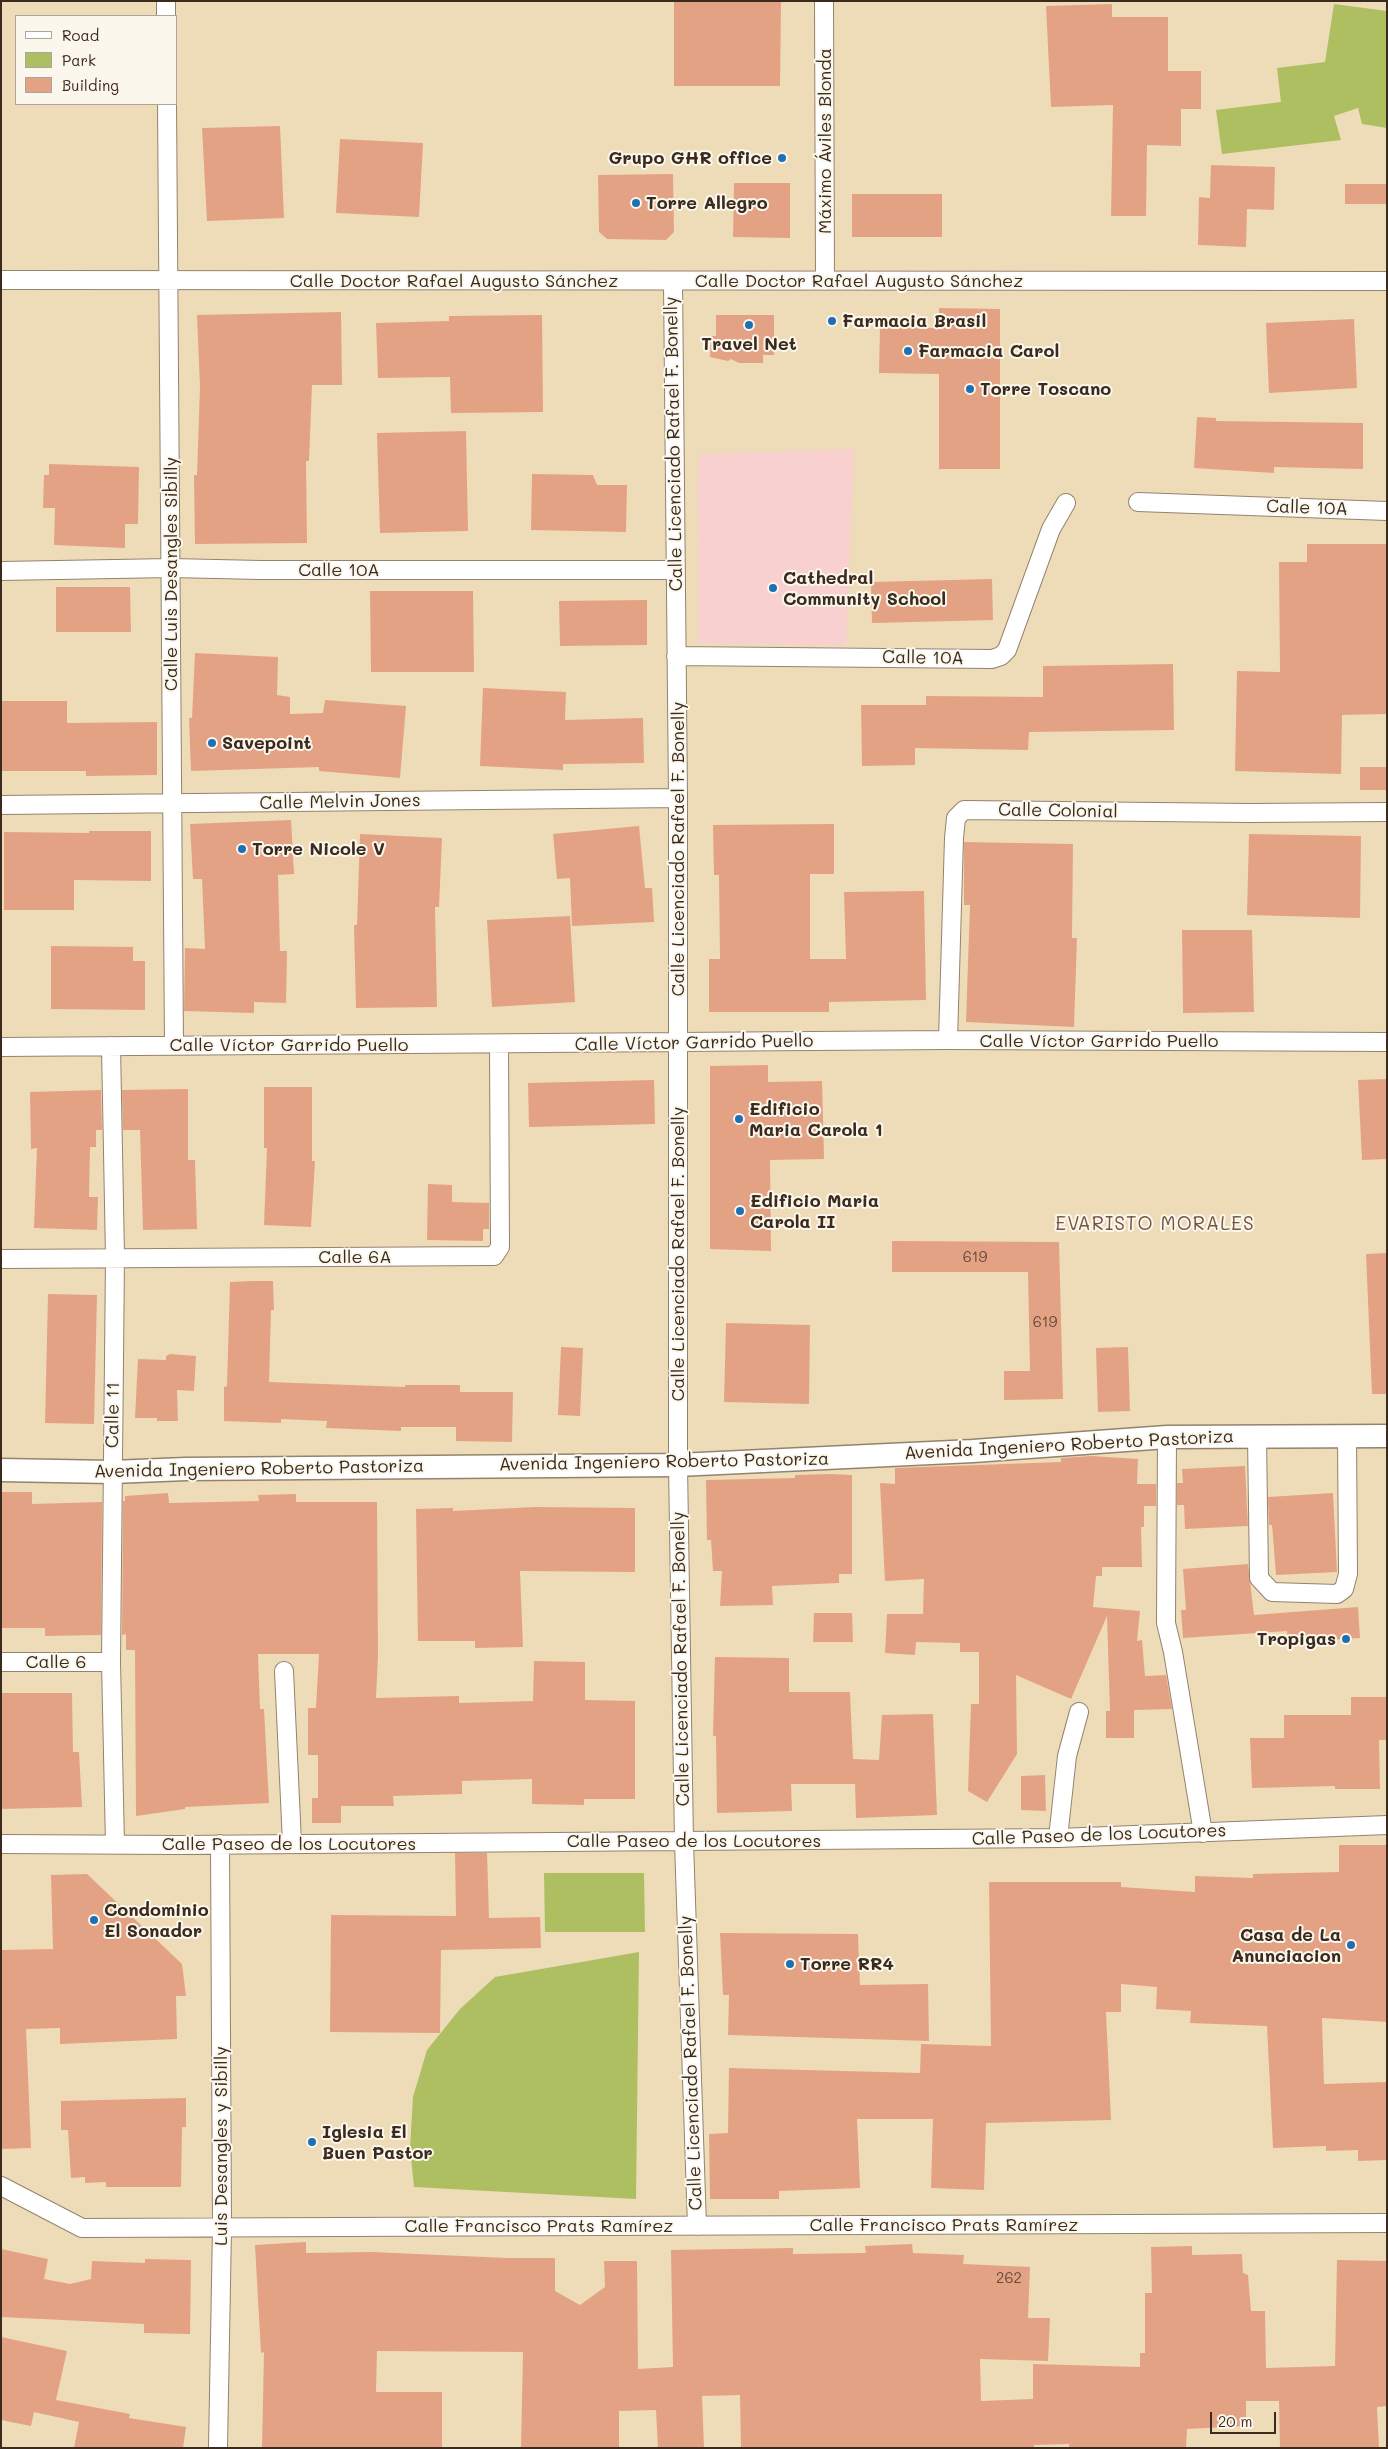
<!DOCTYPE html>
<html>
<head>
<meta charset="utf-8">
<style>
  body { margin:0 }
  #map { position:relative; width:1388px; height:2449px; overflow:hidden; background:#eedcb9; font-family:Mali,sans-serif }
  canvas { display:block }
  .frame { position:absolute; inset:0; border:2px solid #3b2a1e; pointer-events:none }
  .legend { position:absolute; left:15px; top:15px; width:162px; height:90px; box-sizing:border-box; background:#fbf7ec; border:1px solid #aea59a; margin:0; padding:6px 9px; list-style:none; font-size:15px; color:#3b2a1e }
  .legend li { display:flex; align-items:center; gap:10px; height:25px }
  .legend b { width:25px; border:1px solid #aea59a }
  .scale { position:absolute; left:1210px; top:2412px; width:66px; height:22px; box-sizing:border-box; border:2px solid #3b2a1e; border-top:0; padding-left:6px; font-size:15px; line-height:18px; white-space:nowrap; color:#3b2a1e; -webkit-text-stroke:4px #fbf7ec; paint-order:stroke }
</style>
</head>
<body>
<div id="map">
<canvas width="1388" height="2449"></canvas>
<div class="frame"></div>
<ul class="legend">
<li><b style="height:6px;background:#fff"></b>Road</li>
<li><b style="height:14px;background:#aebf62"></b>Park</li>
<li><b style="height:14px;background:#e4a284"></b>Building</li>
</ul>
<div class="scale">20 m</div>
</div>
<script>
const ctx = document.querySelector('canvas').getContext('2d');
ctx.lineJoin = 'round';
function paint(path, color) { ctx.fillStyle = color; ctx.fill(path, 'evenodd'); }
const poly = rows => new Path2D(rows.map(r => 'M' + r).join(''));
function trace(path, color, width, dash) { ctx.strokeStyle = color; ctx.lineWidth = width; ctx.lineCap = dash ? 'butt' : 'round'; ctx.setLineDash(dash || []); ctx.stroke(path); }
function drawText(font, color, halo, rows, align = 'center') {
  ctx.font = font + ' Mali,sans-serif'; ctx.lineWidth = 4; ctx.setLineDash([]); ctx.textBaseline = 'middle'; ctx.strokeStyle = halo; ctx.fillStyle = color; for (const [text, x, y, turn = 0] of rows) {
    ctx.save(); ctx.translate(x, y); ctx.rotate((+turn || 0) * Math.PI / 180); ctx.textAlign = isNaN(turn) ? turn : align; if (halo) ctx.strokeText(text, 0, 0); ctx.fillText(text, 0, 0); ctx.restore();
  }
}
paint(poly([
  [854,449,846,646,698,643,699,533,697,490,700,454]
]), '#f7d0cf');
paint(poly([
  [1334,4,1387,11,1387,128,1362,124,1358,108,1334,116,1341,140,1222,154,1216,110,1281,102,1277,68,1325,62],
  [544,1873,644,1873,645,1932,545,1932],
  [639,1952,636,2199,414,2187,410,2148,413,2097,427,2050,460,2009,495,1977]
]), '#aebf62');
paint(poly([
  [674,1,781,1,780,86,674,86],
  [1112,4,1112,17,1168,17,1168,71,1201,71,1201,109,1181,109,1181,146,1147,145,1146,216,1111,216,1113,105,1051,107,1046,6],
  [280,126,284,218,207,221,202,128],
  [340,139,423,143,419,217,336,213],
  [1211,165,1275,167,1274,210,1247,209,1246,247,1198,245,1199,197,1210,198],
  [673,174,674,232,666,240,607,239,599,232,598,175],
  [734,183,790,183,790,238,733,237],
  [1345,184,1387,184,1387,204,1345,204],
  [852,194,942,194,942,237,852,237],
  [939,308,1000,309,1000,469,939,469,939,374,879,373,880,327,939,328],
  [341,312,342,385,312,385,309,461,306,461,307,543,195,544,194,475,197,475,200,387,197,315],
  [542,315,543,412,451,413,450,377,378,378,376,323,449,321,449,316],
  [716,315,774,315,774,355,763,355,763,363,739,363,731,359,728,361,710,357,711,336,716,336],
  [1354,319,1357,388,1269,393,1266,323],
  [1197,417,1216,418,1216,421,1363,423,1363,469,1274,467,1274,473,1194,468],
  [466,431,468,531,380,533,377,433],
  [49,464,139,467,138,524,125,524,125,548,54,545,55,508,43,508,44,475,49,475],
  [532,474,593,475,597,485,627,485,626,532,531,530],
  [1307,544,1387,544,1387,714,1342,715,1341,774,1235,771,1237,671,1280,672,1279,562,1307,562],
  [992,579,993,620,872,623,871,582],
  [56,587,130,587,131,632,56,632],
  [370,591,473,591,474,672,371,672],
  [647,600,647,645,560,646,559,601],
  [195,653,278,657,277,695,290,697,290,714,323,713,325,700,406,706,400,778,319,771,319,767,191,771,189,718,192,718],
  [1173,664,1174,730,1029,732,1028,750,915,748,915,765,862,766,861,705,926,705,926,696,1043,697,1043,666],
  [483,688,566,692,565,720,643,718,644,763,563,764,563,770,480,766],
  [1,701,67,701,67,723,157,722,157,775,86,776,86,771,1,771],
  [1360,767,1387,767,1387,790,1360,790],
  [291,820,294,874,278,875,280,951,287,951,286,1003,254,1002,254,1013,184,1011,185,948,205,949,202,879,193,879,190,824],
  [834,824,834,874,810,874,810,959,846,959,844,892,924,891,926,1000,829,1002,829,1012,709,1012,709,959,720,959,719,875,714,875,713,825],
  [639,826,645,888,652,888,654,922,572,926,570,878,557,879,553,834],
  [89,831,151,831,151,881,74,880,74,910,4,910,4,832,89,833],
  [360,834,442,838,439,907,435,907,437,1007,356,1008,354,925,357,925],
  [1249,834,1361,836,1360,918,1247,915],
  [964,842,1073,844,1072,938,1077,938,1074,1027,966,1022,970,905,964,905],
  [570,916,575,1002,492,1007,487,920],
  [1182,930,1252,930,1254,1012,1183,1013],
  [51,946,133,947,133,961,145,961,145,1010,51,1009],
  [768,1065,768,1082,822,1081,824,1159,770,1160,771,1251,710,1249,710,1066],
  [1387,1079,1387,1159,1362,1160,1358,1080],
  [654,1080,655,1124,529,1127,528,1083],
  [264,1087,312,1087,312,1161,315,1161,311,1227,264,1225,267,1148,264,1148],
  [188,1089,188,1160,195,1160,197,1229,143,1230,140,1130,123,1130,122,1090],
  [101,1090,102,1130,96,1130,96,1147,90,1147,89,1197,98,1197,97,1230,34,1228,37,1148,31,1149,30,1092],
  [428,1184,452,1185,452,1202,489,1203,489,1229,483,1229,483,1241,427,1240],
  [892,1241,1059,1242,1063,1399,1004,1400,1004,1371,1030,1371,1028,1272,892,1272],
  [1387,1253,1387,1394,1372,1394,1366,1254],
  [251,1281,273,1281,274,1310,271,1310,269,1382,405,1387,405,1385,460,1385,460,1392,513,1392,512,1442,456,1441,456,1427,401,1427,401,1431,326,1428,327,1421,281,1419,281,1423,224,1421,224,1387,227,1386,230,1282],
  [48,1294,97,1295,94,1424,45,1423],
  [726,1323,810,1325,809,1404,724,1402],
  [561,1347,583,1348,580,1416,558,1415],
  [1128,1347,1130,1411,1098,1412,1096,1348],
  [170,1354,196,1356,194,1391,177,1390,178,1421,157,1421,157,1418,135,1418,138,1359,166,1360,166,1356],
  [1091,1456,1138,1459,1137,1484,1156,1484,1156,1506,1144,1506,1144,1527,1141,1527,1142,1567,1102,1567,1102,1576,1096,1576,1093,1607,1140,1611,1137,1641,1142,1640,1145,1676,1166,1675,1172,1709,1134,1710,1134,1738,1106,1738,1106,1711,1110,1711,1107,1616,1071,1699,1016,1675,1017,1754,987,1802,968,1791,971,1704,979,1704,979,1652,960,1652,960,1643,916,1642,915,1655,885,1653,887,1614,923,1614,924,1579,885,1581,880,1483,895,1484,895,1468,1061,1462,1061,1458],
  [1245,1466,1248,1526,1185,1529,1184,1505,1177,1505,1177,1483,1183,1483,1182,1469],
  [831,1474,852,1475,852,1574,839,1574,839,1583,772,1586,773,1605,720,1606,722,1571,713,1571,711,1540,707,1540,706,1480,795,1478,795,1475],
  [1,1492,32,1492,32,1504,102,1502,101,1635,45,1636,45,1628,1,1628],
  [168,1493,169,1503,259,1501,258,1495,296,1494,296,1502,377,1502,378,1656,376,1698,459,1696,459,1703,533,1701,534,1661,585,1662,585,1700,635,1701,635,1799,584,1799,584,1805,532,1804,532,1779,462,1781,462,1794,393,1796,394,1806,341,1806,341,1823,312,1823,312,1798,318,1798,318,1755,308,1755,308,1708,316,1708,319,1654,258,1654,260,1709,264,1709,269,1803,185,1807,185,1809,136,1816,135,1650,126,1650,126,1634,122,1635,123,1501,125,1501,125,1496],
  [1333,1493,1337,1572,1276,1575,1272,1525,1269,1525,1268,1497],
  [535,1507,635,1508,635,1572,520,1571,523,1647,475,1648,475,1641,418,1641,416,1509,453,1508,453,1511],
  [1248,1564,1254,1615,1358,1607,1360,1638,1288,1643,1287,1631,1183,1638,1181,1610,1186,1610,1183,1569],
  [814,1613,852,1613,853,1642,813,1642],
  [715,1657,789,1658,789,1692,850,1692,853,1759,879,1760,882,1715,933,1714,937,1815,856,1818,855,1784,791,1784,792,1811,717,1813,716,1736,713,1736],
  [1,1693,72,1693,73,1752,79,1752,82,1807,1,1809],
  [1351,1697,1387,1697,1387,1740,1379,1740,1380,1789,1335,1789,1335,1786,1252,1788,1250,1738,1284,1738,1284,1715,1351,1715],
  [1045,1775,1046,1811,1021,1810,1021,1776],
  [1339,1845,1387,1845,1387,2022,1322,2018,1324,2084,1387,2082,1387,2160,1358,2161,1358,2150,1326,2151,1326,2146,1273,2148,1267,2026,1190,2023,1191,2011,1156,2009,1157,1987,1121,1984,1121,2012,1106,2012,1111,2120,986,2123,984,2190,931,2188,933,2119,857,2119,860,2188,779,2191,779,2199,710,2199,709,2134,728,2133,729,2068,920,2073,921,2044,991,2046,989,1882,1121,1882,1121,1887,1195,1892,1195,1876,1253,1878,1253,1874,1339,1872],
  [455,1853,487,1853,489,1918,540,1917,541,1948,441,1950,440,2033,330,2032,331,1915,456,1916],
  [87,1874,182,1964,186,1996,176,1996,177,2039,60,2044,60,2028,26,2029,31,2148,1,2149,1,1950,53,1949,51,1875],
  [720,1933,858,1934,860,1985,928,1984,929,2041,728,2035,729,1995,723,1995],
  [186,2098,186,2127,182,2127,181,2187,106,2187,106,2182,85,2183,85,2177,71,2178,68,2130,61,2130,61,2101],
  [306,2242,306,2253,372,2252,507,2258,555,2258,555,2291,580,2305,605,2287,604,2261,637,2261,638,2369,673,2367,671,2250,793,2248,793,2254,866,2253,865,2246,912,2244,913,2253,964,2255,963,2264,1030,2267,1028,2318,1050,2318,1048,2361,980,2359,981,2401,1033,2399,1033,2364,1140,2367,1140,2353,1145,2353,1145,2293,1152,2293,1151,2247,1192,2246,1192,2255,1242,2254,1243,2273,1248,2275,1251,2311,1265,2311,1266,2368,1335,2366,1337,2260,1387,2261,1387,2406,1377,2407,1379,2448,1280,2448,1279,2401,1246,2401,1246,2426,1187,2429,1186,2448,1069,2448,1069,2444,1034,2445,1034,2448,741,2448,740,2395,702,2396,704,2448,658,2448,656,2410,619,2411,619,2448,521,2448,523,2352,377,2351,376,2392,442,2392,442,2448,262,2448,264,2352,261,2353,255,2245],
  [1,2249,48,2259,44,2279,70,2284,91,2279,92,2261,145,2263,145,2259,191,2260,190,2334,144,2333,144,2324,1,2317],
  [1,2337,67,2351,56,2400,130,2414,129,2418,186,2427,183,2448,74,2448,79,2422,34,2412,31,2426,1,2420]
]), '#e4a284');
const minor = poly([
  [166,1,166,16],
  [824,1,825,281],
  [167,104,174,1045],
  [1,280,1387,281],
  [673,281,678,798,678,1465,684,1842,697,2226],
  [1138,502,1387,511],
  [1,571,171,568,261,570,676,570],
  [676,656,992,659,1001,656,1007,650,1051,529,1066,503],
  [1,805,678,798],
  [948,1040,954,838,956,818,964,810,1250,813,1387,812],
  [111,1046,115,1257,111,1662,115,1845],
  [1,1047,948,1040,1387,1042],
  [1,1259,494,1256,500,1247,499,1045],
  [1257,1436,1259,1578,1272,1592,1337,1594,1344,1589,1348,1574,1347,1436],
  [1167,1437,1166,1623,1173,1652,1203,1833],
  [1,1662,111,1662],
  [284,1671,292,1843],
  [1058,1838,1067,1756,1079,1712],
  [1,1844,179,1845,1058,1838,1387,1825],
  [1,2186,82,2228,1387,2223],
  [218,2448,222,2228,220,1844]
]);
const tertiary = poly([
  [1,1470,112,1472,186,1469,678,1465,973,1451,1167,1437,1387,1436]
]);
trace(minor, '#94836c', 20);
trace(tertiary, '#94836c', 25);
trace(minor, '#fff', 18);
trace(tertiary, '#fff', 22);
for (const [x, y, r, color] of [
  [782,158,5,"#1f6fb2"],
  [636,203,5,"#1f6fb2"],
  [832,321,5,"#1f6fb2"],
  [749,325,5,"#1f6fb2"],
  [908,351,5,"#1f6fb2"],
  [970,389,5,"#1f6fb2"],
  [773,588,5,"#1f6fb2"],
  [212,743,5,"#1f6fb2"],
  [242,849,5,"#1f6fb2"],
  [739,1119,5,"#1f6fb2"],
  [740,1211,5,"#1f6fb2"],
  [1346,1639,5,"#1f6fb2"],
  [94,1920,5,"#1f6fb2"],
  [1351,1945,5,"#1f6fb2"],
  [790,1964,5,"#1f6fb2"],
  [312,2142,5,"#1f6fb2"]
]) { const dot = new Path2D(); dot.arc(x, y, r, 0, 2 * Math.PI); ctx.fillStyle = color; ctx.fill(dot); trace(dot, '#fbf7ec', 2); }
drawText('15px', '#654838', null, [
  ["619",975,1257],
  ["619",1045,1322],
  ["262",1009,2278]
]);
drawText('18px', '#3b2a1e', '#fbf7ec', [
  ["Máximo Áviles Blonda",825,141,-90],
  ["Calle Doctor Rafael Augusto Sánchez",454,281],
  ["Calle Doctor Rafael Augusto Sánchez",859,281],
  ["Calle Licenciado Rafael F. Bonelly",674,444,-91],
  ["Calle 10A",1307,508,2],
  ["Calle 10A",339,570],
  ["Calle Luis Desangles Sibilly",171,574,-90],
  ["Calle 10A",923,658,1],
  ["Calle Melvin Jones",340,802,-1],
  ["Calle Colonial",1058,811,1],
  ["Calle Licenciado Rafael F. Bonelly",678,849,-90],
  ["Calle Víctor Garrido Puello",1099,1041],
  ["Calle Víctor Garrido Puello",694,1043,-1],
  ["Calle Víctor Garrido Puello",289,1045],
  ["Calle Licenciado Rafael F. Bonelly",678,1254,-90],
  ["Calle 6A",355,1257],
  ["Calle 11",113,1415,-89],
  ["Avenida Ingeniero Roberto Pastoriza",1069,1445,-3],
  ["Avenida Ingeniero Roberto Pastoriza",664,1462,-1],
  ["Avenida Ingeniero Roberto Pastoriza",259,1469,-1],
  ["Calle Licenciado Rafael F. Bonelly",681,1659,-91],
  ["Calle 6",56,1662],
  ["Calle Paseo de los Locutores",1099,1835,-2],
  ["Calle Paseo de los Locutores",694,1841],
  ["Calle Paseo de los Locutores",289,1844],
  ["Calle Licenciado Rafael F. Bonelly",691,2063,-92],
  ["Luis Desangles y Sibilly",221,2146,-90],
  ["Calle Francisco Prats Ramírez",944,2225],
  ["Calle Francisco Prats Ramírez",539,2226]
]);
drawText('bold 18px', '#3b2a1e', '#fbf7ec', [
  ["Grupo GHR office",772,158,"right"],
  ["Torre Allegro",646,203],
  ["Farmacia Brasil",842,321],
  ["Travel Net",749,344,"center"],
  ["Farmacia Carol",918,351],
  ["Torre Toscano",980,389],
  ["Cathedral",783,578],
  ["Community School",783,599],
  ["Savepoint",222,743],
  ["Torre Nicole V",252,849],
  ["Edificio",749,1109],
  ["Maria Carola 1",749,1130],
  ["Edificio Maria",750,1201],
  ["Carola II",750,1222],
  ["Tropigas",1336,1639,"right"],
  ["Condominio",104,1910],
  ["El Sonador",104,1931],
  ["Casa de La",1341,1935,"right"],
  ["Anunciacion",1341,1956,"right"],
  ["Torre RR4",800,1964],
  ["Iglesia El",322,2132],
  ["Buen Pastor",322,2153]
], 'left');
ctx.letterSpacing = '1px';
drawText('19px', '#765442', '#fbf7ec', [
  ["EVARISTO MORALES",1155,1224]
]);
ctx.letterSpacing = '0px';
</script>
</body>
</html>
